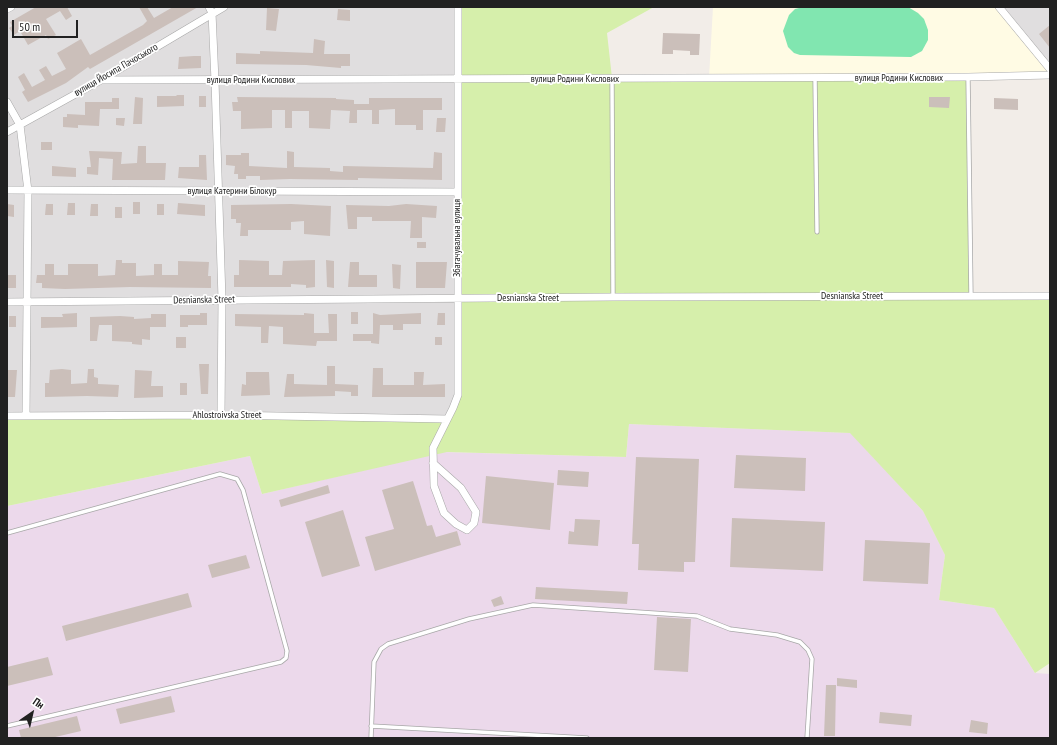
<!DOCTYPE html>
<html>
<head>
<meta charset="utf-8">
<style>
  body { margin:0 }
  #map { position:relative; width:1057px; height:745px; overflow:hidden; background:#f2ede8; font-family:"PT Sans Narrow",sans-serif }
  canvas { display:block }
  .frame { position:absolute; inset:0; border:8px solid #212121; pointer-events:none }
  .north { position:absolute; left:12px; top:693px; width:40px; height:40px; -webkit-text-stroke:3px #fff; paint-order:stroke; rotate:34deg; font-size:11px; font-weight:700; line-height:16px; text-align:center; color:#212121 }
  .north::after { content:''; display:block; margin:auto; width:14px; height:18px; background:#212121; clip-path:polygon(50% 0,100% 100%,50% 72%,0 100%) }
  .scale { position:absolute; left:12px; top:20px; width:66px; height:18px; box-sizing:border-box; border:2px solid #212121; border-top:0; padding-left:5px; font-size:12px; line-height:14px; white-space:nowrap; color:#212121; -webkit-text-stroke:3px #fff; paint-order:stroke }
</style>
</head>
<body>
<div id="map">
<canvas width="1057" height="745"></canvas>
<div class="frame"></div>
<div class="north">Пн</div>
<div class="scale">50 m</div>
</div>
<script>
const ctx = document.querySelector('canvas').getContext('2d');
ctx.lineJoin = 'round';
function paint(path, color) { ctx.fillStyle = color; ctx.fill(path, 'evenodd'); }
const poly = rows => new Path2D(rows.map(r => 'M' + r).join(''));
function trace(path, color, width, dash) { ctx.strokeStyle = color; ctx.lineWidth = width; ctx.lineCap = dash ? 'butt' : 'round'; ctx.setLineDash(dash || []); ctx.stroke(path); }
function drawText(font, color, halo, rows, align = 'center') {
  ctx.font = font + ' "PT Sans Narrow",sans-serif'; ctx.lineWidth = 3.5; ctx.setLineDash([]); ctx.textBaseline = 'middle'; ctx.strokeStyle = halo; ctx.fillStyle = color; for (const [text, x, y, turn = 0] of rows) {
    ctx.save(); ctx.translate(x, y); ctx.rotate((+turn || 0) * Math.PI / 180); ctx.textAlign = isNaN(turn) ? turn : align; if (halo) ctx.strokeText(text, 0, 0); ctx.fillText(text, 0, 0); ctx.restore();
  }
}
paint(poly([
  [7,7,458,7,458,395,447,419,7,416],
  [999,7,1050,7,1050,69]
]), '#e0dedf');
paint(poly([
  [629,424,851,433,923,511,945,555,939,600,994,608,1035,673,1050,674,1050,738,7,738,7,506,250,456,262,494,442,452,626,457]
]), '#ecd9eb');
paint(poly([
  [713,7,999,7,1050,69,1050,75,709,78]
]), '#fffbe4');
paint(poly([
  [458,7,654,7,607,33,612,78,968,77,971,296,1050,296,1050,663,1035,673,994,608,939,600,945,555,923,511,850,433,629,424,626,457,447,452,262,494,250,456,7,506,7,416,447,419,458,395]
]), '#d6efab');
paint(poly([
  [803,7,908,7,918,13,924,19,928,30,928,40,922,51,911,57,800,55,794,53,788,47,783,31,789,15,795,9]
]), '#81e6b0');
paint(poly([
  [36,7,67,7,72,16,66,20,60,11,46,19,56,35,48,39,46,35,28,45,20,31,14,35,9,28,12,26,10,22],
  [139,7,147,7,154,18,173,7,198,7,90,69,88,67,66,83,28,102,22,92,25,90,18,77,24,73,32,87,45,80,39,70,46,66,52,76,66,69,57,53,64,49,81,39,90,55,143,25,147,21],
  [267,8,279,9,276,31,266,30],
  [338,9,350,10,350,21,337,20],
  [1050,25,1050,48,1039,34],
  [663,33,700,34,699,55,690,55,690,51,673,50,673,54,662,54],
  [314,39,325,41,324,54,350,54,350,66,341,66,341,68,306,65,236,64,236,53,260,54,260,51,313,53],
  [194,56,201,56,201,68,178,69,179,57],
  [177,95,184,95,184,106,157,107,157,96,176,96],
  [199,96,206,96,206,107,199,107],
  [135,97,143,98,142,124,133,124],
  [237,97,336,98,336,99,354,100,354,104,369,104,369,98,442,98,442,110,423,110,423,130,416,130,416,125,395,125,395,109,379,110,379,124,372,124,372,110,357,110,357,123,349,123,350,111,331,110,330,129,309,128,309,111,292,111,292,128,285,128,285,110,272,110,272,128,241,129,241,111,233,111,232,102,238,102],
  [929,97,950,97,949,108,929,107],
  [112,98,119,98,119,109,100,109,99,126,78,125,78,128,63,127,63,117,67,117,67,114,85,115,85,102,112,102],
  [994,98,1018,99,1018,110,994,109],
  [116,118,125,118,124,126,116,125],
  [437,118,446,118,445,132,436,132],
  [41,142,52,142,52,150,41,150],
  [138,146,146,146,146,163,166,163,165,180,112,180,113,159,99,158,98,175,87,174,87,167,91,167,89,151,122,152,121,164,137,163],
  [287,151,294,152,294,167,330,168,330,171,343,172,343,166,433,168,434,152,442,153,442,180,358,178,358,180,290,179,260,180,260,176,246,176,246,179,238,179,238,174,234,174,235,166,226,165,226,155,241,155,241,153,249,153,249,166,287,168],
  [199,155,206,155,207,180,178,178,179,167,199,167],
  [52,166,76,168,76,177,52,176],
  [133,202,140,202,140,214,133,214],
  [68,203,75,203,75,215,67,215],
  [178,203,205,205,205,216,177,214],
  [7,204,14,205,14,217,7,216],
  [46,204,53,204,53,215,45,215],
  [91,204,98,204,98,216,90,216],
  [157,204,164,204,164,215,157,215],
  [291,204,331,206,330,236,304,234,304,221,291,222,291,230,248,230,248,236,240,236,241,223,236,223,236,219,231,219,231,205],
  [406,204,437,206,436,218,422,217,422,238,410,238,411,221,372,221,372,217,357,217,357,229,348,229,346,205,389,206],
  [115,207,122,207,122,218,115,218],
  [417,242,426,242,426,248,417,248],
  [116,260,122,260,122,263,136,263,136,276,154,275,154,264,162,264,162,275,178,275,178,261,209,262,208,276,211,276,211,288,130,287,65,289,42,288,42,283,36,283,37,275,45,275,45,264,54,264,54,275,68,275,68,264,98,264,98,276,115,275],
  [239,260,269,261,269,275,282,275,283,261,315,260,315,287,306,288,306,285,291,284,291,287,234,287,234,275,239,275],
  [326,260,334,261,334,288,327,287],
  [350,262,359,262,359,275,377,275,377,287,348,287],
  [416,262,447,262,445,288,416,288],
  [392,264,401,265,400,289,393,288],
  [7,275,16,275,16,288,7,288],
  [351,312,358,312,358,324,351,324],
  [77,313,77,327,41,328,41,317,63,317,62,314],
  [200,313,207,313,207,325,188,325,188,327,180,327,180,315,200,315],
  [304,313,314,314,314,333,329,333,328,314,337,314,337,341,317,341,316,346,283,344,283,327,269,326,268,343,261,343,261,327,235,326,235,314,304,315],
  [373,313,380,315,421,313,421,324,403,324,403,330,393,330,393,325,380,325,379,344,371,343,371,341,353,341,353,334,373,334],
  [438,313,445,313,445,325,437,325],
  [151,314,166,314,166,327,150,327,150,340,142,339,142,345,132,344,132,342,112,341,112,325,99,325,97,341,90,341,90,317,120,316,134,317,134,319,151,318],
  [9,316,16,316,16,327,9,327],
  [176,337,186,337,186,348,176,348],
  [435,337,442,337,442,345,435,345],
  [199,364,209,364,208,394,201,394],
  [327,366,335,366,335,384,358,385,358,396,351,396,351,392,335,391,335,396,284,397,287,374,294,374,294,384,327,385],
  [373,368,383,368,383,385,414,385,414,372,424,372,423,385,445,384,445,397,372,397],
  [62,369,71,370,71,384,87,383,88,369,94,369,94,377,98,378,98,384,119,385,118,397,87,396,45,397,45,383,49,383,50,370],
  [7,370,17,370,15,397,7,397],
  [135,370,152,371,151,386,163,386,163,397,134,398],
  [246,372,269,372,270,395,241,396,242,384,246,385],
  [180,383,187,383,187,395,180,395],
  [736,455,806,458,805,491,734,488],
  [636,457,699,459,695,562,684,562,684,572,638,570,639,544,632,544],
  [558,470,589,472,588,487,557,485],
  [486,476,554,483,550,530,482,523],
  [413,481,427,526,432,525,436,537,457,531,461,545,375,571,365,537,394,529,382,490],
  [328,485,330,493,281,507,279,500],
  [343,510,360,566,322,577,305,522],
  [732,518,825,522,823,571,730,567],
  [575,519,600,520,598,546,568,544,569,531,574,532],
  [865,540,930,543,928,584,863,581],
  [246,555,250,568,212,578,208,565],
  [536,587,628,592,627,604,535,599],
  [188,593,192,607,66,641,62,626],
  [501,596,504,604,494,607,491,600],
  [657,617,691,619,688,672,654,670],
  [48,657,53,675,7,686,7,667],
  [837,678,857,680,857,688,837,686],
  [826,685,836,685,835,736,824,736],
  [171,696,175,712,120,724,116,709],
  [880,712,912,715,911,726,879,723],
  [77,716,81,731,51,738,21,738,19,730],
  [971,720,988,723,987,734,969,732]
]), '#cbbfba');
const service = poly([
  [968,77,971,296],
  [612,78,613,297],
  [815,78,817,232],
  [7,533,220,474,237,479,243,490,287,651,286,658,281,662,7,726],
  [371,726,587,738],
  [371,738,374,662,381,649,388,644,469,619,533,605,697,616,730,629,777,635,800,642,808,650,812,659,807,738]
]);
const minor = poly([
  [209,7,212,13,215,81,222,299,221,415],
  [999,7,1050,69],
  [7,9,11,7],
  [101,80,968,77,1050,75],
  [7,102,20,125,28,191,26,416],
  [7,132,101,80,224,7],
  [7,190,458,192],
  [7,302,613,297,1050,296],
  [7,416,221,415,447,419],
  [433,463,461,488,476,512,474,523,467,530,456,524,444,513,434,486,433,448,453,408,458,395,458,7]
]);
trace(service, '#a8a8a8', 5);
trace(minor, '#a8a8a8', 8);
trace(service, '#fff', 3.5);
trace(minor, '#fff', 7);
drawText('10px', '#212121', '#fff', [
  ["вулиця Йосипа Пачоського",116,70,-30],
  ["вулиця Родини Кислових",899,78],
  ["вулиця Родини Кислових",575,79],
  ["вулиця Родини Кислових",251,80],
  ["вулиця Катерини Білокур",232,191],
  ["Збагачувальна вулиця",457,238,-90],
  ["Desnianska Street",852,296],
  ["Desnianska Street",528,298],
  ["Desnianska Street",204,300,-1],
  ["Ahlostroivska Street",227,415]
]);
</script>
</body>
</html>
